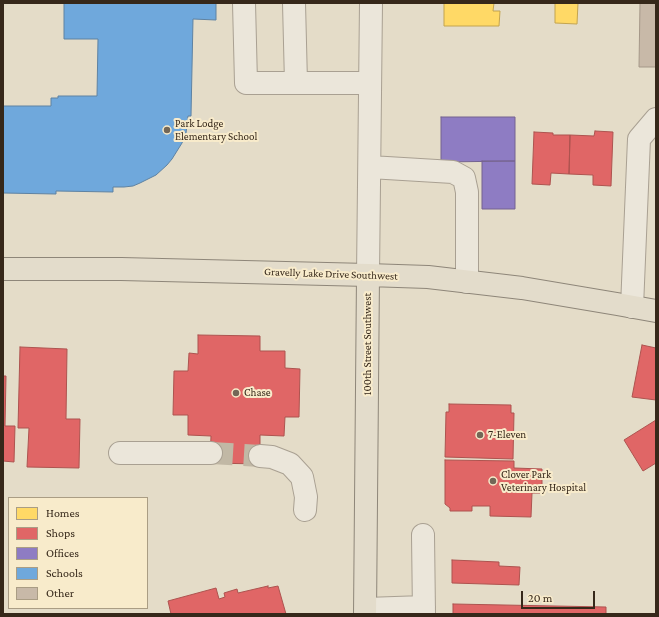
<!DOCTYPE html>
<html>
<head>
<meta charset="utf-8">
<style>
  body { margin:0 }
  #map { position:relative; width:659px; height:617px; overflow:hidden; background:#e4dcc8; font-family:"Crimson Pro",serif }
  canvas { display:block }
  .frame { position:absolute; inset:0; border:4px solid #36281a; pointer-events:none }
  .legend { position:absolute; left:8px; top:497px; width:140px; height:112px; box-sizing:border-box; background:#f8ebcb; border:1px solid #aa9d84; margin:0; padding:5px 7px; list-style:none; font-size:12px; color:#36281a }
  .legend li { display:flex; align-items:center; gap:8px; height:20px }
  .legend b { width:20px; border:1px solid #aa9d84 }
  .scale { position:absolute; left:521px; top:591px; width:74px; height:18px; box-sizing:border-box; border:2px solid #36281a; border-top:0; padding-left:5px; font-size:12px; line-height:14px; white-space:nowrap; color:#36281a; -webkit-text-stroke:3px #f8ebcb; paint-order:stroke }
</style>
</head>
<body>
<div id="map">
<canvas width="659" height="617"></canvas>
<div class="frame"></div>
<ul class="legend">
<li><b style="height:11px;background:#ffd966"></b>Homes</li>
<li><b style="height:11px;background:#e06666"></b>Shops</li>
<li><b style="height:11px;background:#8e7cc3"></b>Offices</li>
<li><b style="height:11px;background:#6fa8dc"></b>Schools</li>
<li><b style="height:11px;background:#c8b9a8"></b>Other</li>
</ul>
<div class="scale">20 m</div>
</div>
<script>
const ctx = document.querySelector('canvas').getContext('2d');
ctx.lineJoin = 'round';
function paint(path, color) { ctx.fillStyle = color; ctx.fill(path, 'evenodd'); }
const poly = rows => new Path2D(rows.map(r => 'M' + r).join(''));
function trace(path, color, width, dash) { ctx.strokeStyle = color; ctx.lineWidth = width; ctx.lineCap = dash ? 'butt' : 'round'; ctx.setLineDash(dash || []); ctx.stroke(path); }
function drawText(font, color, halo, rows, align = 'center') {
  ctx.font = font + ' "Crimson Pro",serif'; ctx.lineWidth = 4; ctx.setLineDash([]); ctx.textBaseline = 'middle'; ctx.strokeStyle = halo; ctx.fillStyle = color; for (const [text, x, y, turn = 0] of rows) {
    ctx.save(); ctx.translate(x, y); ctx.rotate((+turn || 0) * Math.PI / 180); ctx.textAlign = isNaN(turn) ? turn : align; if (halo) ctx.strokeText(text, 0, 0); ctx.fillText(text, 0, 0); ctx.restore();
  }
}
const homes = poly([
  [444,3,494,3,493,11,500,11,499,26,444,26,444,3],
  [555,3,578,3,577,24,555,23,555,3]
]);
paint(homes, '#ffd966');
trace(homes, '#c3a44f', 1);
const shops = poly([
  [595,131,613,132,611,186,593,185,593,175,569,174,570,135,594,136,595,131],
  [534,132,553,133,553,135,570,135,569,174,551,173,550,185,532,184,534,132],
  [198,335,260,336,260,351,285,351,285,368,300,369,299,417,285,417,284,436,260,435,260,464,210,463,211,436,188,435,188,415,173,415,174,371,188,371,189,353,198,354,198,335],
  [642,345,656,348,656,400,632,397,642,345],
  [20,347,67,349,66,419,80,419,79,468,27,467,29,428,18,428,20,347],
  [3,376,6,376,5,426,15,426,14,462,3,461,3,376],
  [449,404,511,405,511,413,514,413,513,459,445,457,446,412,449,412,449,404],
  [656,420,656,463,643,471,624,440,656,420],
  [445,460,514,461,514,468,542,469,542,493,532,493,531,517,490,516,490,506,472,506,472,511,450,511,450,508,445,504,445,460],
  [452,560,499,562,499,566,520,567,519,585,452,583,452,560],
  [268,586,268,588,278,586,286,614,171,614,168,601,216,588,219,599,225,597,224,593,237,589,238,593,268,586],
  [453,604,606,607,606,614,453,614,453,604]
]);
paint(shops, '#e06666');
trace(shops, '#ad534f', 1);
const offices = poly([
  [441,117,515,117,515,161,441,162,441,117],
  [482,161,515,161,515,209,482,209,482,161]
]);
paint(offices, '#8e7cc3');
trace(offices, '#746390', 1);
const schools = poly([
  [64,3,216,3,216,20,193,19,191,116,188,116,186,133,182,143,172,159,167,165,156,175,140,183,133,186,124,187,113,187,113,192,56,191,56,194,3,193,3,106,51,106,51,98,58,98,58,96,97,96,98,39,64,39,64,3]
]);
paint(schools, '#6fa8dc');
trace(schools, '#5e82a2', 1);
const building = poly([
  [640,3,656,3,656,67,639,67,640,3]
]);
paint(building, '#c8b9a8');
trace(building, '#a49788', 1);
trace(poly([
  [211,453,260,456]
]), '#c1b8a5', 22, [22, 11]);
const minor = poly([
  [244,3,246,83,370,83],
  [294,3,296,83],
  [370,167,453,172,464,178,467,192,467,282],
  [368,275,371,3],
  [632,307,639,139,656,119],
  [120,453,211,453],
  [260,456,272,457,290,464,302,477,306,497,305,510],
  [423,535,424,614],
  [366,609,424,607]
]);
const major = poly([
  [3,269,121,269,368,275,428,277,522,288,617,304,656,311],
  [365,614,368,275]
]);
trace(minor, '#a9a092', 24);
trace(major, '#8e8679', 24);
trace(minor, '#ebe6da', 22);
trace(major, '#e3dccb', 22);
for (const [x, y, r, color] of [
  [167,130,4,"#736757"],
  [236,393,4,"#736757"],
  [480,435,4,"#736757"],
  [493,481,4,"#736757"]
]) { const dot = new Path2D(); dot.arc(x, y, r, 0, 2 * Math.PI); ctx.fillStyle = color; ctx.fill(dot); trace(dot, '#f8ebcb', 1.5); }
drawText('11px', '#36281a', '#f8ebcb', [
  ["Park Lodge",175,124],
  ["Elementary School",175,137],
  ["Chase",244,393],
  ["7-Eleven",488,435],
  ["Clover Park",501,475],
  ["Veterinary Hospital",501,488]
], 'left');
drawText('11px', '#36281a', '#f8ebcb', [
  ["Gravelly Lake Drive Southwest",331,274,2],
  ["100th Street Southwest",368,344,-90]
]);
</script>
</body>
</html>
